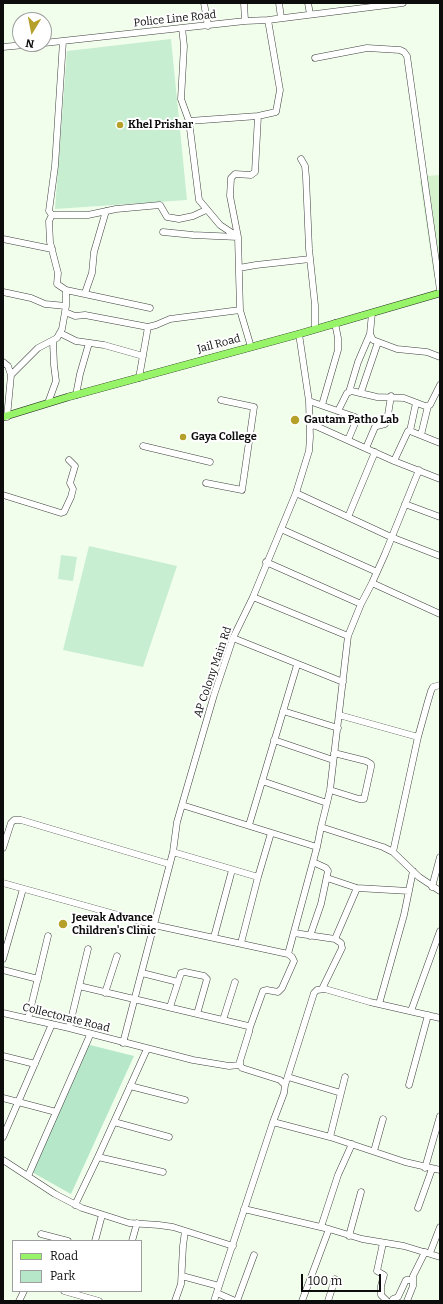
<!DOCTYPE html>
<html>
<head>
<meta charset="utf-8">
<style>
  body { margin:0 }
  #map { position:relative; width:443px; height:1304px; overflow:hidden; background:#f1feeb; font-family:Bitter,serif }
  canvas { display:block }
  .frame { position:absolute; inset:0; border:4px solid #0c0c0c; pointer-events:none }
  .legend { position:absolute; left:12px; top:1240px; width:130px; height:52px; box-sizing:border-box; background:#fff; border:1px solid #9e9e9e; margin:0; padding:5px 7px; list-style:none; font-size:12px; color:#0c0c0c }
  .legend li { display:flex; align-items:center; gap:8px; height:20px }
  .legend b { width:20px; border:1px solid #9e9e9e }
  .north { position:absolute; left:12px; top:12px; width:40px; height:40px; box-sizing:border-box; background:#fff; border:1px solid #9e9e9e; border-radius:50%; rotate:190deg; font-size:11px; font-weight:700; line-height:16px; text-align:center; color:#0c0c0c }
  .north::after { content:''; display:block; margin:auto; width:14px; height:18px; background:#b5a12a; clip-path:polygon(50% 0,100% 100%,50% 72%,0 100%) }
  .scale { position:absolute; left:301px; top:1274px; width:80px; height:18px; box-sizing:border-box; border:2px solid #0c0c0c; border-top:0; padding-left:5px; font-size:12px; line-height:14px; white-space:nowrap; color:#0c0c0c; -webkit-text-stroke:3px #fff; paint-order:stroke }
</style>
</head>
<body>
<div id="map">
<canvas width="443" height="1304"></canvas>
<div class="frame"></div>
<ul class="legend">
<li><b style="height:5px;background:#97f367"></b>Road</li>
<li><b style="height:11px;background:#b7e7c9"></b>Park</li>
</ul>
<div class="north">N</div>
<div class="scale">100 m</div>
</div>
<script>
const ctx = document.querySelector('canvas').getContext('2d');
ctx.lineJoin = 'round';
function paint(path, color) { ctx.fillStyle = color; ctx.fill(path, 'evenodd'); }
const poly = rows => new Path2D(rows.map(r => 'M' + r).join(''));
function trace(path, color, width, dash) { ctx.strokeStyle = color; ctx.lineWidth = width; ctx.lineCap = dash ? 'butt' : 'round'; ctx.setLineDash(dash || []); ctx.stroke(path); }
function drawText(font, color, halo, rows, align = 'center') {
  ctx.font = font + ' Bitter,serif'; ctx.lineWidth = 4; ctx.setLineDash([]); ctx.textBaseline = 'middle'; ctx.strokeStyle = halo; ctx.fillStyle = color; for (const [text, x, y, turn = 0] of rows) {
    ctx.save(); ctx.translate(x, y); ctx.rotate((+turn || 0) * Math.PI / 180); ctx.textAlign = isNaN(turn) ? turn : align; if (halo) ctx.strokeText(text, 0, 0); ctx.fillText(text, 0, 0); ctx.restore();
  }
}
paint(poly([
  [440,175,440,275,434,276,420,181,425,176]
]), '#d4f3cd');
paint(poly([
  [86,1044,134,1056,71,1194,30,1171]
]), '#b7e7c9');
paint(poly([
  [171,39,187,200,55,209,67,51],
  [89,546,177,566,143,667,63,650],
  [61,555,77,557,73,581,58,579]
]), '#c8eed2');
const minor = poly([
  [204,3,208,26],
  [244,3,245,21],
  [279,3,281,18],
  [308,3,310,14],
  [182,28,184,46,181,99,189,121,199,200,220,225,238,237,240,310,251,347],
  [44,43,245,21,268,20,403,3],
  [3,47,35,44],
  [315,58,367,48,400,50,404,52,407,56,440,290],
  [189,121,258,116,276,112,280,90,268,20],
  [301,159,305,166,306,177,309,249,315,305,315,329],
  [52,215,88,215,116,209,160,205,167,217,179,219,193,216,206,210],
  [163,232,193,235,238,237,230,196,231,178,235,174,251,175,255,172,258,116],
  [3,239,52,249],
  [239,268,256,265,310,259],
  [66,290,150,308],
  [3,292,31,298,45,304,66,306],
  [85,293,92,273,94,252,106,211],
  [65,312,75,316,85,315,148,327,156,325,170,319,240,310],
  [372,313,370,334,373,340,397,349,427,352,440,357],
  [60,333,76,341,104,345,143,356],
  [3,362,8,366,11,375,7,417],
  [11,375,38,348,57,338,62,329,66,306,66,290,57,284,58,273,50,242,49,221,52,215,49,211,55,166,63,41],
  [139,378,148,327],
  [349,392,358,362,370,334],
  [360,393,377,397,404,398,425,406,430,405,440,385],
  [76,395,80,374,89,343],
  [309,401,355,417,356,421,348,440],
  [48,403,56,381,54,365,53,341],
  [322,405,338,350,338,338,335,323],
  [338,411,347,393,352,391,360,393,361,392,378,342],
  [310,425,316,426,394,461,440,479],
  [410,431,416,403],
  [421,435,428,406],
  [143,446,210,462],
  [366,448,375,427,377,426,385,424,387,421,391,396],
  [394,461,408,431,410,431,440,443],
  [206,483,242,490,254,407,221,400],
  [296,493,391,537,440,556],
  [3,495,61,513,64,512,71,497,73,489,70,483,75,466,69,460],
  [405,504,440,517],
  [348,517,375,452],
  [281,529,377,572],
  [266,562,361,604],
  [372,583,440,614],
  [253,597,348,636],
  [233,638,343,682],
  [283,711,338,728],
  [339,715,418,737],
  [274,740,333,760],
  [262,781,327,803,321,827],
  [330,790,359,799,364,799,371,767,371,764,366,761,334,753],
  [327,803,330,790,348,636,361,604,372,583,385,554,419,470],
  [182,805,317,847,321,827,383,847,393,852,419,877,440,891],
  [249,825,297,665],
  [3,848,11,823,14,820,21,820,169,864],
  [173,852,258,877],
  [393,852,418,737,428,701,431,691,433,687,440,685],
  [327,878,357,888,409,891],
  [3,883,154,925,288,954,292,957,294,961,282,988,278,992,267,990,263,991,250,1027],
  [432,887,440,857],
  [294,933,335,939],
  [310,936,321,904,328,871,326,868,313,862],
  [214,937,232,870],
  [241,943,258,877,271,833],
  [288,954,317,847],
  [3,959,23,889],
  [3,970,38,979],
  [142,973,178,982],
  [79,986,248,1026,250,1027,249,1032,240,1061,240,1065,242,1068,280,1080,285,1085],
  [322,989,342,948,341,943,335,939,357,888],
  [105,993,117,956],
  [379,1004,404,915,413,871],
  [170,1007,181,973,185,972,204,976,207,979,197,1014],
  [411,1011,440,931],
  [3,1013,69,1028,193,1060,229,1066,240,1065],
  [28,1019,48,936],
  [223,1020,235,982],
  [69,1028,88,949],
  [123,1043,173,852,177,822,214,695,233,638,253,597,296,493,309,451,310,437,309,401,299,334],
  [147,1049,98,1157,163,1172],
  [3,1056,35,1064],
  [288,1077,341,1093],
  [409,1085,428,1015],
  [130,1086,185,1100],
  [3,1098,56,1112],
  [114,1122,169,1137],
  [273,1122,330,1137,405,1162,440,1170],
  [3,1137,52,1024],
  [330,1137,345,1077],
  [374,1151,383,1119],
  [3,1160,55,1194,82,1208,129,1223,159,1225,173,1227,233,1246],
  [425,1168,440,1116],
  [28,1176,90,1035],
  [75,1205,98,1157],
  [418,1208,432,1169],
  [244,1209,329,1229,362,1239,404,1246,440,1257],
  [321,1227,338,1175,352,1144],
  [41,1234,68,1241],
  [349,1236,361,1192],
  [95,1241,102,1215],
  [132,1241,137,1223],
  [383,1243,377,1271,384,1275,381,1286,381,1295,387,1301],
  [430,1253,440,1227],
  [182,1276,219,1286],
  [64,1291,99,1301],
  [217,1293,235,1301],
  [19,1301,24,1291],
  [175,1301,181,1284,183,1246,185,1231],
  [214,1301,273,1122,284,1093,285,1085,314,993,317,990,325,989,370,1002,440,1018],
  [237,1301,254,1255],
  [302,1301,329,1229],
  [328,1301,335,1279],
  [392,1301,393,1299,398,1297,406,1280,412,1280],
  [407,1301,413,1286,413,1276,425,1252]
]);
const major = poly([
  [3,417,68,397,299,334,440,293]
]);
trace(minor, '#3f3f3f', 7);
trace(major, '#1d1d1d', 8);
trace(minor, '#fff', 6);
trace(major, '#97f367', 7);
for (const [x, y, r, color] of [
  [120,125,4,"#b5a12a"],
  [295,420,5,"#b5a12a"],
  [183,437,4,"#b5a12a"],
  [63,924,5,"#b5a12a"]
]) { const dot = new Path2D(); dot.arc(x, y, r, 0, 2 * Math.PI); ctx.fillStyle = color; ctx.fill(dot); trace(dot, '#fff', 1.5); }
drawText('11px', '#0c0c0c', '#fff', [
  ["Police Line Road",175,19,-6],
  ["Jail Road",219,344,-15],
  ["AP Colony Main Rd",213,672,-71],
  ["Collectorate Road",66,1018,14]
]);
drawText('bold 11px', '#0c0c0c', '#fff', [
  ["Khel Prishar",128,125],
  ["Gautam Patho Lab",304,420],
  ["Gaya College",191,437],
  ["Jeevak Advance",72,918],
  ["Children's Clinic",72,931]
], 'left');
</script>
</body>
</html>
